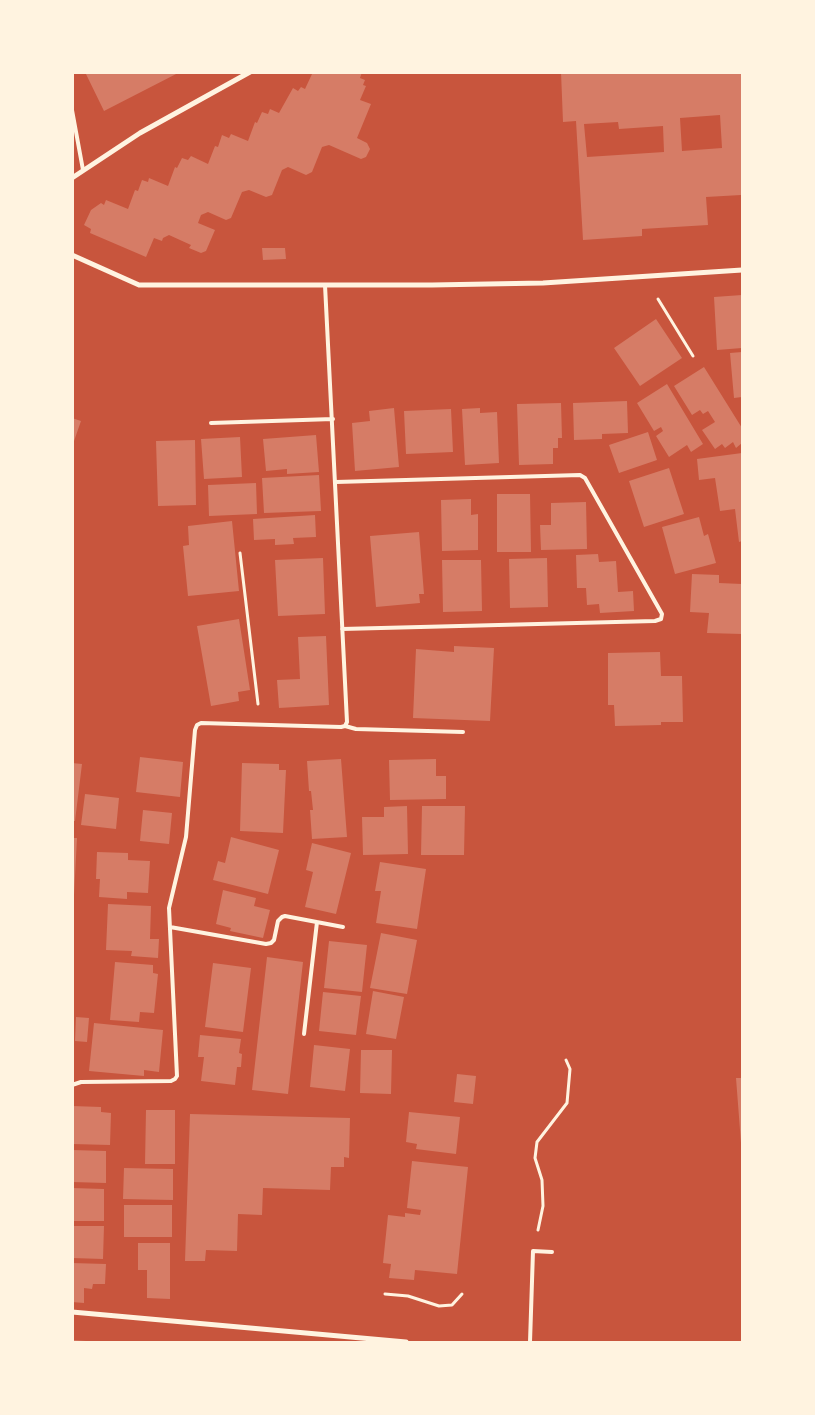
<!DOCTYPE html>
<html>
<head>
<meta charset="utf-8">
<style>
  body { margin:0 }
  #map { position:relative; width:815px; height:1415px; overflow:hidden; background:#c8553d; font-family:"Exo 2",sans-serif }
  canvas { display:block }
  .frame { position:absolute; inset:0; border:74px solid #fff3e0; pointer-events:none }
</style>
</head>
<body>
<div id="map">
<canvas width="815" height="1415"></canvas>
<div class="frame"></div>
</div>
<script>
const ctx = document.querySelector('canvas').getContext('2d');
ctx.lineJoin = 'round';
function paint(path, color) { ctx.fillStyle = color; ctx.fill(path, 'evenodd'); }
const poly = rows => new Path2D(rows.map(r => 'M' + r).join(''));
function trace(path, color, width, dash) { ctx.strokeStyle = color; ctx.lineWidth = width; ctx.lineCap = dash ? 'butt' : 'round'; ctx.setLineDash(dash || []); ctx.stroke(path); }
paint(poly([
  [85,72,180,72,104,111],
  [315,72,362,72,360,78,365,80,363,85,366,86,360,100,371,104,357,138,367,143,370,149,366,157,361,159,329,145,322,147,312,172,306,175,288,167,282,170,272,195,266,197,249,190,242,192,231,218,226,220,208,212,201,215,198,223,215,230,206,251,201,253,189,248,191,245,169,235,163,238,162,241,154,238,146,257,90,233,91,229,84,225,91,210,101,203,104,205,106,200,128,209,135,190,138,191,142,180,148,182,149,178,168,186,175,167,177,168,182,158,188,160,191,156,208,164,215,146,218,147,222,135,229,138,231,134,248,141,255,122,257,123,262,112,268,114,270,109,279,113,293,88,298,91,301,87,305,89,312,74],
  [561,72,742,72,742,188,741,188,741,195,706,197,708,225,642,229,642,236,583,240,576,121,563,122],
  [720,115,722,148,682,151,680,118],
  [618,122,619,129,663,126,664,152,587,157,584,124],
  [262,248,285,248,286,259,263,260],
  [742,295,742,348,717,350,714,297],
  [656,319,682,358,640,386,614,348],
  [742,352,742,397,734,398,730,353],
  [704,367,742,428,742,443,736,448,733,442,725,448,722,444,715,449,702,430,715,422,708,411,703,414,700,410,692,415,674,386],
  [667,384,703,444,691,452,687,445,669,457,656,436,663,431,661,427,654,431,637,403],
  [627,401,628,433,602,434,602,439,574,440,573,403],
  [561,403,562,438,558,438,558,448,553,448,553,464,519,465,517,404],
  [394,408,399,467,355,471,352,423,370,421,369,411],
  [480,408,480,413,497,412,499,463,465,465,462,409],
  [451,409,453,452,406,454,404,411],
  [72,418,81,421,73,444,72,444],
  [648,432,657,460,619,473,609,445],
  [316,435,319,472,287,474,287,469,266,471,263,439],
  [240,437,242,477,204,479,201,439],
  [195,440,196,505,158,506,156,441],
  [742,453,742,541,739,542,735,509,720,511,715,478,699,480,697,459],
  [669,468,684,514,644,527,629,481],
  [319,475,321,511,264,513,262,478],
  [256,483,257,514,209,516,208,485],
  [497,494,530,494,531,552,497,552],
  [471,499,471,515,478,514,478,550,442,551,441,500],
  [586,502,587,549,541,550,540,525,551,525,551,503],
  [315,515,316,537,293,538,294,544,275,545,275,539,254,540,253,519],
  [699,517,704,536,708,534,716,563,675,574,662,527],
  [232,521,239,591,188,596,183,546,189,545,188,526],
  [419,532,424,594,419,594,420,603,376,607,370,536],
  [598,554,599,562,616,561,618,592,633,591,634,611,600,613,599,604,587,605,586,588,577,588,576,555],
  [323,558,325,614,278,616,275,560],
  [547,558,548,607,510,608,509,559],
  [442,560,481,560,482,611,443,612],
  [692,574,719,575,719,583,742,584,742,634,707,633,709,613,690,612],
  [239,619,250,690,238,692,239,701,211,706,197,626],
  [326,636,329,705,279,708,277,680,300,679,298,637],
  [454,646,494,648,490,721,413,718,416,649,454,652],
  [660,652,661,676,682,676,683,722,661,722,661,725,615,726,614,705,608,705,608,653],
  [140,757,183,762,180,797,136,792],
  [341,759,347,837,312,839,310,810,313,810,311,791,309,791,307,761],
  [436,759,436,776,446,776,446,799,390,800,389,760],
  [72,763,82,764,75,821,72,821],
  [242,763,279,764,279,770,286,770,283,833,240,831],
  [85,794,119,798,116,829,81,825],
  [407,806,408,854,363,855,362,817,384,817,384,807],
  [422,806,465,806,464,855,421,855],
  [143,810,172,813,169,844,140,841],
  [231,837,279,850,268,894,213,880,218,861,225,863],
  [72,838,77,838,74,895,72,895],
  [312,843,351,853,336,914,305,907,313,872,306,870],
  [97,852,128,853,128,860,150,861,148,893,127,892,127,899,99,897,100,879,96,879],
  [380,862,426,869,417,929,376,923,381,891,375,891],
  [223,890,256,898,254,906,270,910,263,938,230,931,231,928,216,924],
  [108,904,151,906,150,939,159,939,158,958,131,956,132,951,106,950],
  [381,933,417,940,407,994,370,988],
  [329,941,367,945,362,992,324,988],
  [267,957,303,962,288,1094,252,1090],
  [115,962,153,965,153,973,158,974,154,1013,140,1012,139,1022,110,1020],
  [213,963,251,968,243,1032,205,1027],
  [373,991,404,997,396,1039,366,1034],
  [323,992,361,996,356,1035,319,1031],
  [76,1017,89,1018,87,1042,75,1041],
  [94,1023,163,1030,159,1072,144,1070,144,1076,89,1071],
  [200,1035,241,1039,239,1053,242,1054,241,1067,237,1067,235,1085,201,1081,204,1057,198,1057],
  [314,1045,350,1049,345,1091,310,1087],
  [361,1050,392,1050,391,1094,360,1093],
  [457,1074,476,1076,473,1104,454,1102],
  [736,1078,742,1078,742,1143,741,1143],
  [72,1106,101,1107,101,1112,111,1113,110,1145,72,1144],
  [146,1110,175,1110,175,1164,145,1164],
  [409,1112,460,1117,456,1154,416,1149,417,1144,406,1142],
  [190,1114,350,1118,349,1158,344,1157,344,1167,331,1167,330,1190,263,1188,262,1215,238,1214,237,1251,206,1250,205,1261,185,1261],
  [72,1150,106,1151,106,1183,72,1182],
  [412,1161,468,1167,457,1274,415,1270,414,1280,389,1278,391,1264,383,1263,388,1215,405,1217,405,1213,420,1215,421,1210,407,1208],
  [124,1168,173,1169,173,1200,123,1199],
  [72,1188,104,1189,104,1221,72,1221],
  [124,1205,172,1205,172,1237,124,1237],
  [72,1226,104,1226,103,1259,72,1258],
  [138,1243,170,1243,170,1299,147,1298,147,1270,138,1270],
  [72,1263,106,1264,105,1284,93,1284,92,1289,84,1288,84,1303,72,1302],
  [72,1340,86,1341,86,1342,72,1342]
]), '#d67c66');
trace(poly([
  [658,299,693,356],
  [240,553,258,704],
  [538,1230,543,1206,542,1180,535,1158,537,1142,567,1103,570,1069,566,1060],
  [385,1294,408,1296,439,1306,452,1305,462,1294]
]), '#fff3e0', 3);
trace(poly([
  [72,110,83,170],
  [211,423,333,419],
  [336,482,580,475,585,478,662,614,661,619,655,621,342,629],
  [345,726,356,729,463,732],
  [170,927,266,944,271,943,274,940,278,921,282,917,285,916,343,927],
  [304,1034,317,922],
  [72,1085,81,1082,171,1081,175,1079,177,1076,169,908,186,837,195,730,197,725,201,723,341,727,345,726,347,722,325,285],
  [530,1342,533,1251,552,1252]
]), '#fff3e0', 4);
trace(poly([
  [72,178,140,133,250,72],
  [72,255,139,285,432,285,543,283,742,270],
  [72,1312,406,1342]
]), '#fff3e0', 5);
</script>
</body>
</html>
